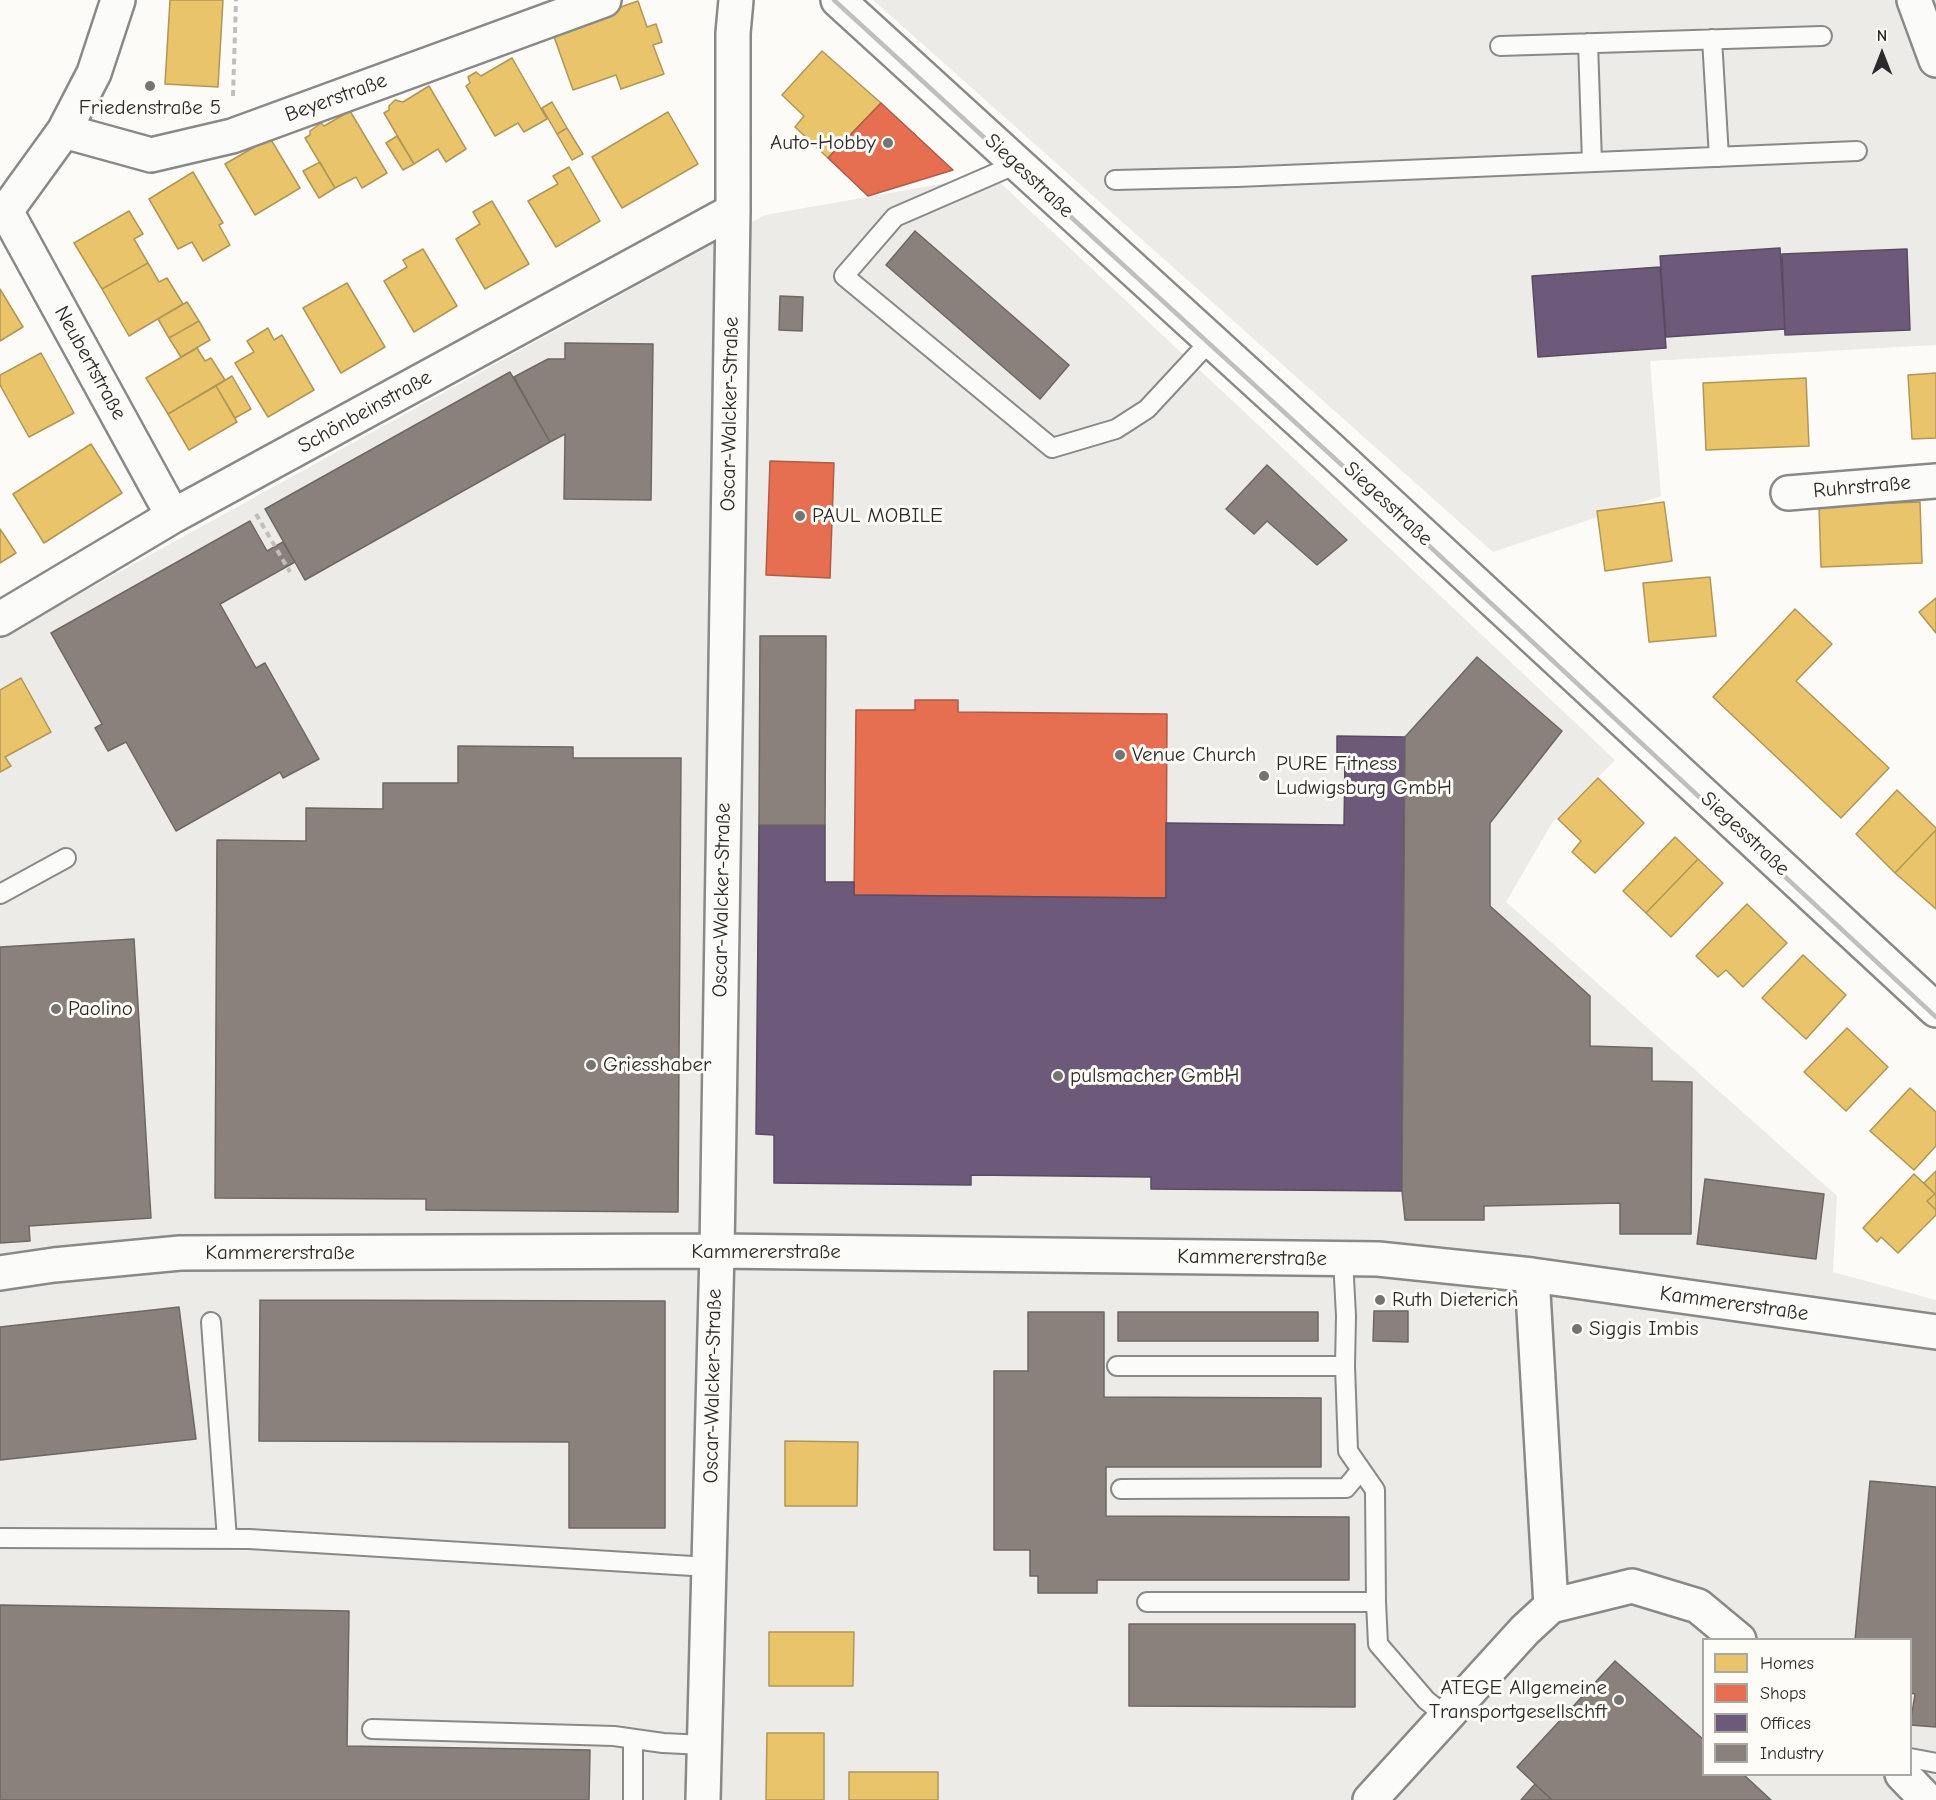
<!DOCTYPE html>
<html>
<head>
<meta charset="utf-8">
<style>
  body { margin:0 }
  #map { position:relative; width:1936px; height:1800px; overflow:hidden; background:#fcfbf8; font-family:"Comic Neue",sans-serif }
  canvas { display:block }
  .legend { position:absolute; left:1702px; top:1638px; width:210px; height:138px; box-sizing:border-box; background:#fdfcf7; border:2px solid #a9a8a5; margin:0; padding:8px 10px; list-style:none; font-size:18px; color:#2b2b2b }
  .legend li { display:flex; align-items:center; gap:12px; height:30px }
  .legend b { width:30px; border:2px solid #a9a8a5 }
  .north { position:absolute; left:1852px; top:24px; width:60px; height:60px; -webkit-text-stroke:4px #fdfcf7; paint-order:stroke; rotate:0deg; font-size:16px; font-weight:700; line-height:24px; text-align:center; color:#2b2b2b }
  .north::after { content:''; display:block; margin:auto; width:21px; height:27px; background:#2b2b2b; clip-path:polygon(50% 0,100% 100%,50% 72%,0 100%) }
</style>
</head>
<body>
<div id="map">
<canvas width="1936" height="1800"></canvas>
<ul class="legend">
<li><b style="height:16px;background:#e9c46a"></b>Homes</li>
<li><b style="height:16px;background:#e76f51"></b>Shops</li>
<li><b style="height:16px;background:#6d597a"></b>Offices</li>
<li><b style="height:16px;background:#8a817c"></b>Industry</li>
</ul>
<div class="north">N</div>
</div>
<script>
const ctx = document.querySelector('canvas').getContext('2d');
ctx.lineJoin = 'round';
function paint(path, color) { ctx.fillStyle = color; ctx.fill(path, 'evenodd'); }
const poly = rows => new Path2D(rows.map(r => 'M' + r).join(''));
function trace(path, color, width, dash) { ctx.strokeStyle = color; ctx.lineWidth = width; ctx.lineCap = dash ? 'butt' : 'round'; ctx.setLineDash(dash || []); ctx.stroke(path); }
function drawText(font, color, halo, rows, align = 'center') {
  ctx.font = font + ' "Comic Neue",sans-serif'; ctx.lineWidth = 6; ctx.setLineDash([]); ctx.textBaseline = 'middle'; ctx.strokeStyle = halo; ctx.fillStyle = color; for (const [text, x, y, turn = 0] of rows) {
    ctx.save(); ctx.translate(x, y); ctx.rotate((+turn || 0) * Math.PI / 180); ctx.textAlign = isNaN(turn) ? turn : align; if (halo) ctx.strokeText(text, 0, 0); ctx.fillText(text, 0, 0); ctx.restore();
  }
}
paint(poly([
  [873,0,1936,0,1936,345,1650,361,1661,496,1493,552],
  [992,175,1615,760,1552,823,1506,902,1837,1196,1833,1272,1936,1300,1936,1800,0,1800,0,638,765,215],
  [1704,1640,1910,1640,1910,1774,1704,1774]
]), '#ecebe7');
const homes = poly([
  [170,0,223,0,218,87,165,84,170,0],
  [638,1,647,27,656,24,662,42,653,45,664,74,621,89,616,75,573,90,552,31,638,1],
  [822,51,881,103,828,158,795,127,804,116,782,95,822,51],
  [512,58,547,119,524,132,518,123,495,136,466,86,470,83,468,77,476,72,481,76,512,58],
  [429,86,466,149,446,162,438,149,414,164,384,113,389,110,389,106,395,100,403,102,429,86],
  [552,102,567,128,557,134,542,108,552,102],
  [350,111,387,173,362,188,356,177,335,188,305,138,310,135,310,131,321,123,324,126,350,111],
  [668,112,698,164,622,208,592,157,668,112],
  [567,128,583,154,572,160,557,134,567,128],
  [397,136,414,164,403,170,386,143,397,136],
  [270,138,300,188,255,215,225,164,270,138],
  [320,162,335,188,319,198,303,171,320,162],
  [569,167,600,221,556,247,528,201,558,184,553,176,569,167],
  [193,172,223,223,219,225,230,245,203,261,192,242,178,249,149,199,193,172],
  [492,201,529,264,485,289,456,239,480,224,473,212,492,201],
  [129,211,143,234,134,239,148,263,102,289,74,243,129,211],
  [423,249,457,306,414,332,384,281,407,267,403,260,423,249],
  [148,263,159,282,167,278,183,304,129,336,102,289,148,263],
  [347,283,385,347,341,373,303,308,347,283],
  [0,289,23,327,0,341,0,289],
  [187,302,199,321,169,338,158,319,187,302],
  [199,321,210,340,181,357,169,338,199,321],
  [268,328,274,340,282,335,314,390,268,417,235,363,254,352,247,341,268,328],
  [197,348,205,361,211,358,225,380,168,414,146,378,197,348],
  [41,353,74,413,29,437,0,385,0,375,41,353],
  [1936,373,1936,438,1912,439,1908,375,1936,373],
  [232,376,251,409,235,418,216,386,232,376],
  [1806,378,1809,446,1706,450,1703,383,1806,378],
  [216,386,237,422,189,450,168,414,216,386],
  [91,444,122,493,44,543,13,494,91,444],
  [1664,502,1672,561,1605,571,1597,511,1664,502],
  [1920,502,1922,563,1821,567,1819,506,1920,502],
  [0,529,16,553,0,563,0,529],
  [1710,577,1716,636,1649,642,1643,583,1710,577],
  [1936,598,1936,633,1919,612,1936,598],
  [1795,609,1832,644,1796,681,1889,768,1841,818,1713,697,1795,609],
  [21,678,51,732,5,757,11,766,0,772,0,690,21,678],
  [1598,778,1644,823,1595,873,1572,852,1581,841,1558,819,1598,778],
  [1897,790,1936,828,1936,830,1895,873,1856,834,1897,790],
  [1936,830,1936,909,1895,873,1936,830],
  [1675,837,1698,859,1646,913,1623,891,1675,837],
  [1698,859,1723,883,1671,937,1646,913,1698,859],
  [1747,904,1787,943,1743,987,1726,970,1718,977,1696,956,1747,904],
  [1803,955,1846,995,1806,1039,1762,998,1803,955],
  [1847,1028,1888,1067,1846,1111,1804,1072,1847,1028],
  [1910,1088,1936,1112,1936,1146,1914,1170,1870,1131,1910,1088],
  [1936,1171,1936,1210,1927,1201,1935,1194,1924,1183,1936,1171],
  [1914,1174,1935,1194,1927,1201,1936,1210,1936,1215,1898,1253,1881,1237,1877,1242,1863,1228,1914,1174],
  [785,1441,858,1442,857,1506,785,1506,785,1441],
  [769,1632,854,1632,853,1686,769,1686,769,1632],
  [767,1733,824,1733,824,1800,766,1800,767,1733],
  [849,1772,938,1772,938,1800,849,1800,849,1772]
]);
paint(homes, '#e9c46a');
trace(homes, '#b09657', 1.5);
const shops = poly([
  [881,103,953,170,868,196,828,158,881,103],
  [770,461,834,463,830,578,766,575,770,461],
  [915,700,958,700,958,712,1167,714,1166,898,854,895,856,710,915,710,915,700]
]);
paint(shops, '#e76f51');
trace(shops, '#af5b46', 1.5);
const offices = poly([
  [1780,248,1785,329,1666,337,1660,256,1780,248],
  [1907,249,1910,330,1785,335,1782,254,1907,249],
  [1660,267,1666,348,1538,357,1532,276,1660,267],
  [1337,736,1405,737,1402,1191,1151,1189,1151,1177,971,1175,971,1185,774,1183,774,1135,756,1134,759,825,825,825,825,882,854,882,854,895,1166,898,1166,823,1344,825,1345,758,1337,758,1337,736]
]);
paint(offices, '#6d597a');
trace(offices, '#594b62', 1.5);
const industry = poly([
  [915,231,1069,365,1040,399,886,265,915,231],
  [780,296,803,297,802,331,779,330,780,296],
  [565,343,653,344,651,500,564,499,565,434,550,442,514,377,548,359,565,359,565,343],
  [510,372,550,442,305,580,265,509,510,372],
  [1267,465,1347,540,1317,565,1267,521,1254,534,1226,509,1267,465],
  [250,521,267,551,283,542,295,562,220,604,256,668,265,663,319,759,283,778,280,772,176,831,126,742,108,751,95,728,102,724,51,633,250,521],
  [760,636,826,636,825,825,759,825,760,636],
  [1477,657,1562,731,1490,823,1490,906,1590,996,1590,1046,1652,1048,1652,1081,1692,1082,1691,1234,1620,1234,1620,1203,1484,1206,1484,1220,1405,1220,1402,1191,1405,737,1477,657],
  [458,746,573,747,573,758,681,758,678,1212,426,1210,426,1199,215,1198,217,840,306,841,306,808,383,809,383,783,458,783,458,746],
  [134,939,151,1218,29,1226,30,1241,0,1243,0,947,134,939],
  [1705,1179,1824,1194,1816,1259,1697,1244,1705,1179],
  [260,1300,665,1301,665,1528,569,1528,569,1442,259,1441,260,1300],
  [179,1307,196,1439,0,1460,0,1327,179,1307],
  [1374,1311,1408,1311,1408,1342,1373,1341,1374,1311],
  [1028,1312,1104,1312,1104,1397,1321,1398,1321,1467,1106,1467,1106,1516,1349,1517,1349,1580,1097,1580,1097,1593,1038,1593,1038,1576,1030,1576,1030,1550,994,1550,994,1371,1028,1371,1028,1312],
  [1118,1312,1318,1312,1318,1341,1118,1341,1118,1312],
  [1870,1481,1936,1487,1936,1727,1910,1725,1915,1694,1910,1693,1910,1640,1855,1640,1870,1481],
  [0,1605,349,1611,347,1746,590,1750,589,1800,0,1800,0,1605],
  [1129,1624,1355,1624,1355,1707,1129,1706,1129,1624],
  [1615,1661,1704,1740,1704,1774,1743,1774,1771,1800,1552,1800,1517,1767,1615,1661],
  [1535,1784,1552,1800,1521,1800,1535,1784]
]);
paint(industry, '#8a817c');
trace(industry, '#6e6764', 1.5);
const lane = poly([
  [1712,39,1719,157],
  [1588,43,1592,162],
  [1500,46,1822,36],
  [1017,164,895,217,844,276,1052,448,1116,429,1147,409,1211,340],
  [1115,180,1237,177,1857,151],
  [0,894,66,858],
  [1343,1259,1346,1316,1345,1366,1348,1451,1375,1490,1376,1602,1378,1644,1426,1700,1447,1717],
  [211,1322,227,1539],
  [1117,1366,1345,1366],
  [1121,1489,1346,1488,1361,1470],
  [0,1538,249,1539,709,1567],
  [1147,1602,1376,1602],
  [372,1729,614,1736,663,1743,704,1745],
  [633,1739,633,1800],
  [1910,1758,1936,1763]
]);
const street = poly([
  [838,0,1329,448,1936,1010],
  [1914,0,1936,60],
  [64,131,151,155,232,136,604,0],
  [6,211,173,516],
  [0,215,6,211,64,131,94,73,118,0],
  [1788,493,1936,481],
  [0,619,173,516,733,211],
  [0,1273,54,1265,180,1253,717,1251,1378,1259,1532,1275,1936,1332],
  [1551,1606,1632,1586,1698,1606,1739,1640],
  [1902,1774,1927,1800],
  [703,1800,717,1251,733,211,733,33,736,0],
  [1370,1800,1525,1630,1551,1606,1532,1275]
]);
trace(lane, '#898987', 22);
trace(street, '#898987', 38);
trace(poly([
  [233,96,236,0],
  [256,514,290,572]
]), '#c0bfbc', 4, [6, 4.5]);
trace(lane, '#fbfbf9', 18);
trace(street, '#fbfbf9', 33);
trace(poly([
  [834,0,1368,489,1936,1017]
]), '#c0bfbc', 4.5);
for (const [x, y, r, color] of [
  [150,86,6,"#747473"],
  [888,143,6,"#747473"],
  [800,516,6,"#747473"],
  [1120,755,6,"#747473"],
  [1264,776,6,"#747473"],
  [56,1009,6,"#747473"],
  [591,1065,6,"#747473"],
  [1058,1076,6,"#747473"],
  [1380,1300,6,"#747473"],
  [1577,1329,6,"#747473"],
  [1619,1700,6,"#747473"]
]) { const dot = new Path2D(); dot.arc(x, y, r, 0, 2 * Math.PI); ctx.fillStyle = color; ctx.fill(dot); trace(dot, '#fdfcf7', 2); }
drawText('21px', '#2b2b2b', '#fdfcf7', [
  ["Beyerstraße",336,98,-20],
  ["Siegesstraße",1029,176,43],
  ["Neubertstraße",90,363,61],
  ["Schönbeinstraße",365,412,-29],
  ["Oscar-Walcker-Straße",730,414,-89],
  ["Ruhrstraße",1862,487,-5],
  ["Siegesstraße",1388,504,43],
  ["Siegesstraße",1745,834,43],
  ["Oscar-Walcker-Straße",722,900,-89],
  ["Kammererstraße",766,1252],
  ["Kammererstraße",280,1253],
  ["Kammererstraße",1252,1258,1],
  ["Kammererstraße",1734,1304,8],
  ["Oscar-Walcker-Straße",713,1386,-89]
]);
drawText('21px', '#2b2b2b', '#fdfcf7', [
  ["Friedenstraße 5",150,108,"center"],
  ["Auto-Hobby",876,143,"right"],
  ["PAUL MOBILE",812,516],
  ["Venue Church",1132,755],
  ["PURE Fitness",1276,764],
  ["Ludwigsburg GmbH",1276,788],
  ["Paolino",68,1009],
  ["Griesshaber",603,1065],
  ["pulsmacher GmbH",1070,1076],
  ["Ruth Dieterich",1392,1300],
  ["Siggis Imbis",1589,1329],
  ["ATEGE Allgemeine",1607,1688,"right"],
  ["Transportgesellschft",1607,1712,"right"]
], 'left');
</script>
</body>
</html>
